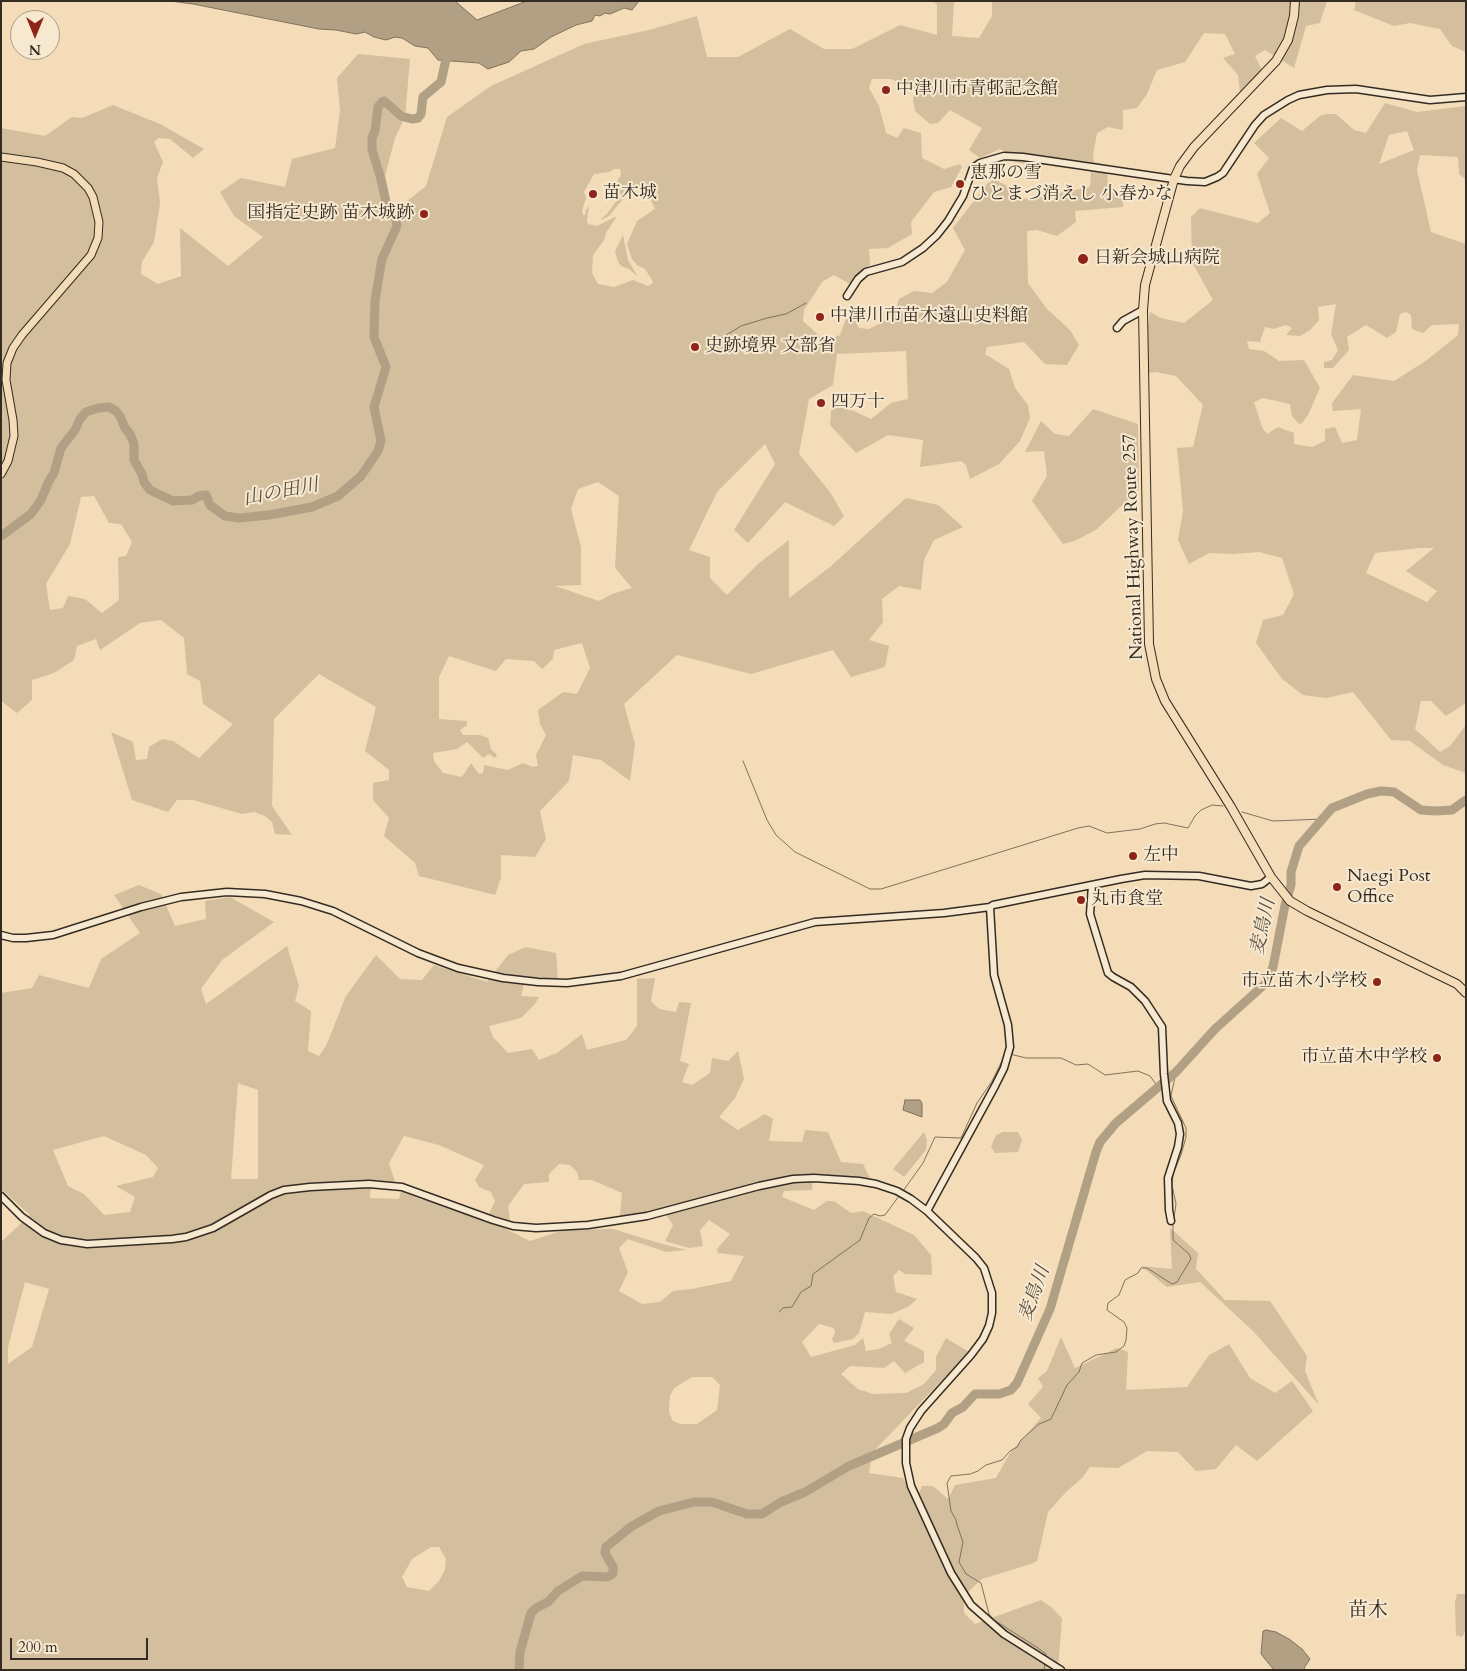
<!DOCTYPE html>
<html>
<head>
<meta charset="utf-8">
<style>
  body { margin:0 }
  #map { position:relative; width:1467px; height:1671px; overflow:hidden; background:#f3dcb7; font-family:Cardo,serif }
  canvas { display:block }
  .frame { position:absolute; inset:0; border:2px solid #342c22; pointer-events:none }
  .north { position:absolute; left:10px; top:10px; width:50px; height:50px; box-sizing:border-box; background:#f7e8d0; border:1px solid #a99d8a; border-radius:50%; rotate:180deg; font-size:14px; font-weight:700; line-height:20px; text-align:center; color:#342c22 }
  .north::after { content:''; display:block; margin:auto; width:18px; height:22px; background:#8f2418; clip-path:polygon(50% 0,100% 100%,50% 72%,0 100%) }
  .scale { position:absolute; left:10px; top:1638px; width:138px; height:22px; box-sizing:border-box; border:2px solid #342c22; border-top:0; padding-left:6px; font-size:15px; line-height:18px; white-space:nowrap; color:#342c22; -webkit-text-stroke:4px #f7e8d0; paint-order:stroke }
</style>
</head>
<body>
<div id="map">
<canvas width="1467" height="1671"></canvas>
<div class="frame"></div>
<div class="north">N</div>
<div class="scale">200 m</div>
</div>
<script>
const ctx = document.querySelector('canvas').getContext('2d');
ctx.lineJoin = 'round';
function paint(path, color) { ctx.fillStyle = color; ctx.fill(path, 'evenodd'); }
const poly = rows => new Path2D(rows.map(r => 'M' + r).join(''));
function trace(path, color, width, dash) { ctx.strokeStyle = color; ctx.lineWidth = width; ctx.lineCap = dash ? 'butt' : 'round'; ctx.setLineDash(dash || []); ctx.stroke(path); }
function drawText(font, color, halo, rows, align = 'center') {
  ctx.font = font + ' Cardo,"Noto Serif JP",serif'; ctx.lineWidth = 4; ctx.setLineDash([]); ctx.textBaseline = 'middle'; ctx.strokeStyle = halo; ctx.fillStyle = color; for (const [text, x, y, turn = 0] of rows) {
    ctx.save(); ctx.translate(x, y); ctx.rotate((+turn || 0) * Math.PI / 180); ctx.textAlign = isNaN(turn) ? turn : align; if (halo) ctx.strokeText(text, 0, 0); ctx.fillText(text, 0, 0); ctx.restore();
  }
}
paint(poly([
  [931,1,954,1,952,36,979,38,992,16,992,1,1327,1,1320,23,1306,26,1294,68,1265,50,1255,56,1262,70,1240,92,1238,75,1223,58,1235,54,1225,34,1204,33,1185,62,1157,70,1147,94,1137,108,1123,110,1123,130,1108,127,1097,133,1093,155,1094,162,1107,165,1108,189,1124,191,1123,207,1075,211,1076,222,1057,236,1037,230,1027,231,1028,283,1047,309,1070,330,1079,345,1067,365,1045,364,1024,342,987,347,985,354,1009,369,1015,388,1028,405,1030,418,1020,441,999,464,970,479,966,465,961,461,920,467,923,440,888,435,856,453,830,425,832,401,871,419,891,403,908,399,906,351,837,354,833,385,809,399,799,454,830,492,844,516,834,526,785,502,748,543,734,530,775,464,765,444,717,492,689,550,710,557,710,578,727,595,758,564,789,540,789,598,830,567,906,498,938,505,963,527,934,540,924,560,921,590,899,586,882,599,883,622,869,640,889,646,885,667,851,677,833,650,751,674,677,655,624,704,635,744,630,781,601,760,573,755,569,781,540,811,546,839,535,857,501,855,501,878,495,895,419,876,415,863,384,836,389,818,373,800,373,783,389,780,389,770,365,751,376,707,319,674,274,719,272,806,292,835,275,834,272,822,265,816,254,812,242,814,193,800,177,800,168,812,132,800,111,732,133,742,136,760,147,759,149,747,162,739,173,741,199,758,233,724,203,704,200,681,187,674,184,638,161,620,140,623,100,650,96,639,77,646,74,660,54,673,32,680,32,700,17,713,1,701,1,128,45,136,72,117,82,118,113,105,160,124,204,149,193,158,170,139,158,138,154,142,163,162,157,178,160,203,154,242,142,262,141,274,158,284,181,276,180,228,228,266,263,237,234,216,220,192,241,178,285,187,292,159,335,148,340,111,337,78,358,54,410,59,405,117,395,138,385,176,392,213,426,186,447,117,491,86,584,44,649,30,697,16,707,57,738,57,790,29,824,49,852,49,900,25,937,35,937,4],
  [872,79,891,79,915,91,913,100,915,111,930,124,938,123,950,110,982,128,969,150,980,158,1000,149,1008,153,1011,161,1039,167,1058,159,1079,162,1091,172,1090,187,1039,197,1013,200,1009,187,994,179,987,184,953,228,965,250,947,282,932,293,914,291,899,299,894,316,869,329,859,328,854,318,846,319,840,335,825,341,803,321,804,310,822,282,834,275,850,284,857,274,870,265,869,249,888,248,912,234,911,222,934,192,951,187,962,167,960,164,944,169,922,158,921,133,904,128,897,138,886,133,879,106,869,88],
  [614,169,620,169,621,174,615,187,621,194,607,214,603,217,601,220,609,216,628,193,634,190,646,190,655,209,637,221,627,244,632,259,637,265,645,269,652,280,653,283,648,286,633,280,614,287,598,284,592,273,593,255,604,240,606,233,617,216,597,226,588,224,587,220,589,206,586,210,585,215,583,215,582,210,586,198,584,192,594,174,610,172],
  [598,482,619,496,615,568,632,588,612,594,599,601,555,586,581,585,581,547,571,509,578,489],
  [94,496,109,523,121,524,132,542,126,556,118,557,119,600,102,613,85,599,68,596,63,608,50,610,46,584,70,544,81,497],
  [582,643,590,668,577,694,563,692,538,710,540,724,546,735,536,755,538,766,533,767,523,763,508,770,484,765,483,773,479,774,471,763,462,777,443,773,434,761,433,753,457,749,467,742,483,758,489,754,495,758,497,755,491,749,488,738,480,735,463,735,460,730,467,725,467,721,439,719,439,677,449,656,496,671,506,659,534,661,542,669,553,659,554,650],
  [1356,1,1466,1,1466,52,1452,46,1440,29,1410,23,1394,26,1354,10],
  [1385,103,1417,112,1466,106,1466,180,1459,174,1458,157,1420,155,1417,170,1431,232,1466,244,1466,703,1446,716,1431,701,1421,701,1415,729,1440,752,1450,746,1466,725,1466,773,1443,765,1410,741,1391,740,1353,692,1326,698,1303,695,1282,679,1256,643,1263,620,1283,615,1294,594,1282,558,1259,552,1233,554,1209,553,1189,564,1178,540,1183,511,1177,448,1193,447,1203,405,1176,376,1156,372,1147,373,1146,341,1150,312,1161,318,1184,323,1213,300,1192,262,1191,217,1200,208,1258,223,1270,213,1257,174,1269,158,1254,143,1281,118,1302,131,1320,116,1326,114,1336,114,1354,130,1366,133],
  [1407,131,1414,150,1379,164,1389,135],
  [1336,304,1331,334,1338,350,1332,360,1324,362,1324,368,1333,368,1349,350,1347,337,1366,325,1387,338,1396,332,1400,314,1406,312,1411,315,1412,329,1423,333,1432,325,1459,324,1458,335,1427,360,1394,381,1353,375,1332,403,1333,411,1361,409,1357,440,1342,443,1335,427,1325,429,1325,441,1312,447,1294,444,1294,433,1278,427,1267,434,1262,427,1254,402,1263,398,1290,404,1292,416,1299,424,1302,423,1308,415,1320,388,1304,360,1279,361,1264,351,1249,349,1247,341,1260,342,1265,327,1274,329,1286,325,1292,328,1286,335,1300,336,1310,330,1319,320,1318,307],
  [1420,548,1434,548,1406,571,1437,591,1427,602,1366,573,1375,553],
  [623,235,628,260,638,277,629,269,621,266,618,262,615,251],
  [1093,409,1138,424,1139,489,1097,529,1077,540,1063,544,1032,501,1047,476,1044,451,1025,452,1041,421,1055,434,1069,436],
  [139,885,161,894,175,926,206,919,205,901,230,897,274,922,222,960,201,989,206,1004,287,946,299,986,295,1001,311,1011,308,1051,319,1056,326,1046,346,996,376,955,400,979,422,980,434,965,487,982,508,955,526,947,556,953,558,979,526,978,521,996,539,997,535,1004,521,1018,489,1026,493,1037,508,1053,532,1049,539,1060,557,1053,582,1034,587,1050,626,1040,637,1026,637,979,655,978,651,1001,659,1009,676,1012,679,1002,691,1003,680,1061,689,1064,682,1082,692,1085,710,1073,712,1058,728,1061,738,1051,744,1079,735,1098,719,1117,738,1130,765,1114,773,1119,769,1141,802,1142,805,1130,828,1132,841,1162,863,1164,870,1178,813,1176,812,1190,784,1191,782,1197,814,1210,827,1201,834,1201,851,1213,863,1211,914,1235,931,1255,932,1275,905,1274,899,1270,893,1276,896,1292,917,1299,908,1307,891,1314,865,1312,859,1333,853,1339,834,1343,832,1339,835,1333,834,1328,819,1324,802,1342,811,1357,855,1345,863,1338,866,1351,879,1349,892,1343,889,1334,899,1319,914,1328,904,1341,924,1351,924,1362,905,1373,894,1361,884,1368,850,1366,841,1374,858,1389,873,1394,906,1393,924,1384,936,1370,936,1357,946,1338,969,1352,872,1453,869,1473,903,1478,915,1504,922,1486,933,1486,948,1499,955,1485,996,1478,1010,1453,1041,1418,1028,1404,1043,1387,1038,1378,1047,1371,1061,1337,1075,1368,1117,1348,1128,1352,1126,1390,1187,1387,1209,1355,1229,1344,1250,1378,1275,1393,1292,1381,1313,1411,1257,1461,1236,1445,1216,1469,1196,1471,1178,1452,1147,1451,1118,1468,1090,1467,1082,1478,1067,1491,1048,1512,1037,1561,1031,1564,982,1579,964,1596,964,1613,975,1624,1041,1600,1051,1607,1062,1618,1058,1670,1,1670,1,1242,30,1215,1,1189,1,993,32,988,39,975,89,988,101,959,140,933,114,895],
  [238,1083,258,1090,258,1179,231,1179],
  [104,1136,146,1155,158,1168,153,1177,116,1186,135,1197,130,1212,104,1215,84,1194,68,1186,53,1150],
  [404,1136,439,1145,484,1165,475,1180,479,1187,491,1192,495,1201,489,1214,510,1220,508,1206,524,1184,549,1182,549,1174,559,1164,570,1165,577,1172,579,1180,592,1180,622,1193,620,1216,663,1210,673,1225,665,1241,689,1248,703,1246,700,1230,709,1220,730,1234,717,1249,718,1253,744,1256,731,1281,692,1289,673,1291,660,1302,642,1304,619,1291,628,1272,619,1248,628,1239,666,1252,687,1250,662,1244,613,1229,564,1230,530,1241,498,1225,428,1198,422,1200,401,1191,399,1199,370,1198,371,1180,395,1182,389,1163],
  [25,1282,49,1289,32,1347,8,1364,8,1347],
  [692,1377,712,1377,720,1385,717,1410,697,1424,680,1424,672,1420,669,1411,670,1396,674,1388],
  [431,1547,439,1547,446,1559,445,1570,439,1581,429,1591,407,1587,402,1577,412,1559],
  [924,1132,927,1140,926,1150,904,1177,893,1169],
  [1003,1132,1018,1132,1022,1140,1018,1152,995,1153,991,1147,996,1135],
  [1170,1228,1198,1253,1196,1269,1225,1300,1270,1301,1307,1356,1305,1371,1319,1405,1253,1331,1200,1282,1167,1287,1141,1266,1172,1269],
  [1457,1594,1466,1594,1466,1630,1462,1637,1456,1635,1455,1603]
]), '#d3be9e');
const water = poly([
  [170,1,455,1,477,20,527,1,639,1,632,10,624,8,610,14,605,13,600,16,595,15,592,21,576,25,551,37,534,49,521,51,509,62,488,69,479,63,438,60,428,48,415,46,402,38,395,37,386,40,374,37,365,32,356,34,336,30,319,29,193,4,170,1],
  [905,1100,920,1100,922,1103,922,1117,903,1110,905,1100],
  [1266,1630,1276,1632,1289,1639,1302,1649,1310,1659,1304,1668,1305,1670,1274,1670,1261,1654,1263,1631,1266,1630]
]);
paint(water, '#b2a084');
trace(water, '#80725d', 1);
trace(poly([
  [707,345,712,344,741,326,767,318,786,314,806,303],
  [743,761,767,820,776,835,795,852,870,889,881,889,1078,828,1089,826,1107,833,1140,829,1155,824,1164,823,1188,828,1195,816,1201,810,1212,805,1223,806],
  [1242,812,1273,821,1323,819],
  [1010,1054,1026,1058,1061,1058,1076,1065,1088,1064,1105,1075,1138,1071,1150,1076,1158,1087],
  [903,1191,923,1163,935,1137,961,1138,977,1103,992,1081,1003,1059],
  [1174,1218,1176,1204,1172,1185,1173,1174,1181,1155,1186,1137,1186,1128,1171,1096,1176,1072],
  [779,1312,783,1308,792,1307,801,1292,811,1286,813,1274,860,1240,869,1218,874,1214,880,1216,885,1215,899,1196],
  [1046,1657,1046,1654,1038,1648,994,1620,989,1614,981,1583,966,1574,959,1562,963,1542,957,1525,956,1520,951,1511,947,1483,951,1476,970,1474,978,1471,986,1465,1002,1460,1010,1451,1017,1447,1021,1440,1039,1424,1051,1419,1067,1385,1079,1372,1082,1363,1096,1355,1116,1352,1124,1346,1126,1340,1127,1328,1124,1322,1107,1310,1108,1303,1119,1295,1125,1280,1138,1273,1141,1268,1147,1268,1172,1284,1177,1282,1191,1259,1189,1254,1173,1240,1173,1222],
  [1044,1670,1045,1663]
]), '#80725d', 1);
trace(poly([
  [1,536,31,514,41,500,48,483,54,473,61,448,75,430,80,419,86,412,98,408,109,407,116,411,120,416,125,428,130,434,134,444,134,460,142,474,144,482,150,490,173,501,192,500,199,496,206,495,210,505,225,516,239,518,269,515,312,507,338,496,361,476,378,451,381,441,374,407,386,367,374,337,375,300,382,259,397,226,396,219,386,202,381,179,372,150,372,138,375,131,378,107,382,102,384,101,389,105,401,116,412,119,418,118,421,114,423,97,441,82,448,50],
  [519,1670,520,1652,531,1613,536,1608,548,1602,558,1591,582,1576,607,1577,611,1575,613,1573,613,1567,605,1553,606,1547,632,1526,659,1511,694,1502,712,1502,747,1514,762,1514,781,1502,805,1492,849,1466,938,1428,944,1424,952,1413,963,1407,975,1394,999,1394,1011,1390,1017,1383,1050,1309,1096,1152,1100,1142,1116,1123,1176,1072,1215,1029,1266,983,1273,967,1285,905,1291,885,1291,872,1299,846,1332,808,1367,794,1381,791,1394,792,1421,810,1435,811,1452,810,1466,800]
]), '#b2a084', 9);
const secondary = poly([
  [847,296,858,279,866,272,902,262,923,248,937,235,948,221,963,196,973,168,980,163,1004,156,1023,157,1187,181,1205,182,1217,177,1223,173,1255,125,1264,115,1288,100,1299,95,1327,90,1356,89,1430,100,1466,97],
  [1117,328,1123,321,1143,310],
  [1092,885,1090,914,1108,973,1113,977,1131,987,1145,1001,1162,1027,1164,1074,1167,1101,1178,1123,1180,1134,1178,1147,1168,1178,1169,1210,1171,1221],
  [1,935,13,938,26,938,53,935,141,907,181,897,227,892,265,894,301,901,333,911,418,953,458,968,503,978,538,982,567,983,621,976,815,922,944,913,990,907,993,905,1121,879,1145,875,1199,876,1251,886,1262,884,1271,877],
  [1,1196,22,1217,44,1233,61,1240,87,1244,172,1239,186,1237,213,1228,271,1195,284,1190,310,1187,369,1184,402,1187,493,1220,513,1226,536,1228,588,1225,647,1216,759,1186,793,1179,814,1178,859,1181,876,1184,897,1191,911,1199,927,1211,976,1258,984,1268,992,1293,992,1313,989,1326,983,1339,971,1355,921,1411,910,1428,906,1439,906,1463,911,1486,951,1573,971,1605,1004,1634,1061,1670],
  [927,1211,995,1086,1004,1068,1010,1047,1008,1025,994,975,990,907]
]);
const primary = poly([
  [1,157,37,162,63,168,74,174,88,188,93,197,99,222,98,238,91,255,22,335,13,348,7,363,6,380,13,420,14,436,8,461,1,474]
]);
const highway = poly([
  [1295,1,1294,16,1288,40,1276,61,1194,147,1180,166,1174,179,1145,285,1143,310,1149,644,1156,679,1165,701,1231,807,1271,877,1290,901,1307,911,1457,984,1466,993]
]);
trace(secondary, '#342c22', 9);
trace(primary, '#342c22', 9);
trace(highway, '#342c22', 10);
trace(secondary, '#f7e8d0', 6);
trace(primary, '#f3dcb7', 7);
trace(highway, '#f3dcb7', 8);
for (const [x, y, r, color] of [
  [886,90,5,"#8f2418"],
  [960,184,5,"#8f2418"],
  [593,194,5,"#8f2418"],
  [424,214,5,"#8f2418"],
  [1083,259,6,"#8f2418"],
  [820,317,5,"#8f2418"],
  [695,347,5,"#8f2418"],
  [821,403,5,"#8f2418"],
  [1133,856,5,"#8f2418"],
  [1337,887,5,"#8f2418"],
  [1081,900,5,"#8f2418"],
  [1377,982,5,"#8f2418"],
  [1437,1058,5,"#8f2418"]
]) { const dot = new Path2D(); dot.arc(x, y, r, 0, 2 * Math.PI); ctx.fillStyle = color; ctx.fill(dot); trace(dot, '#f7e8d0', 2); }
drawText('18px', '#342c22', '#f7e8d0', [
  ["中津川市青邨記念館",896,90],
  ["恵那の雪",970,174],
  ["ひとまづ消えし 小春かな",970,195],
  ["苗木城",603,194],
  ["国指定史跡 苗木城跡",414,214,"right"],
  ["日新会城山病院",1094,259],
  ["中津川市苗木遠山史料館",830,317],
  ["史跡境界 文部省",705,347],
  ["四万十",831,403],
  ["左中",1143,856],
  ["Naegi Post",1347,877],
  ["Office",1347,898],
  ["丸市食堂",1091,900],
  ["市立苗木小学校",1367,982,"right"],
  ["市立苗木中学校",1427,1058,"right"]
], 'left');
drawText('18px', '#342c22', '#f7e8d0', [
  ["National Highway Route 257",1134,547,-92]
]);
drawText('italic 19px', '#5a4f3f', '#f7e8d0', [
  ["山の田川",281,493,-11],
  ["麦鳥川",1264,927,-78],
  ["麦鳥川",1035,1294,-70]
]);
drawText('20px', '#342c22', '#f7e8d0', [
  ["苗木",1368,1611]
]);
</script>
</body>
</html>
